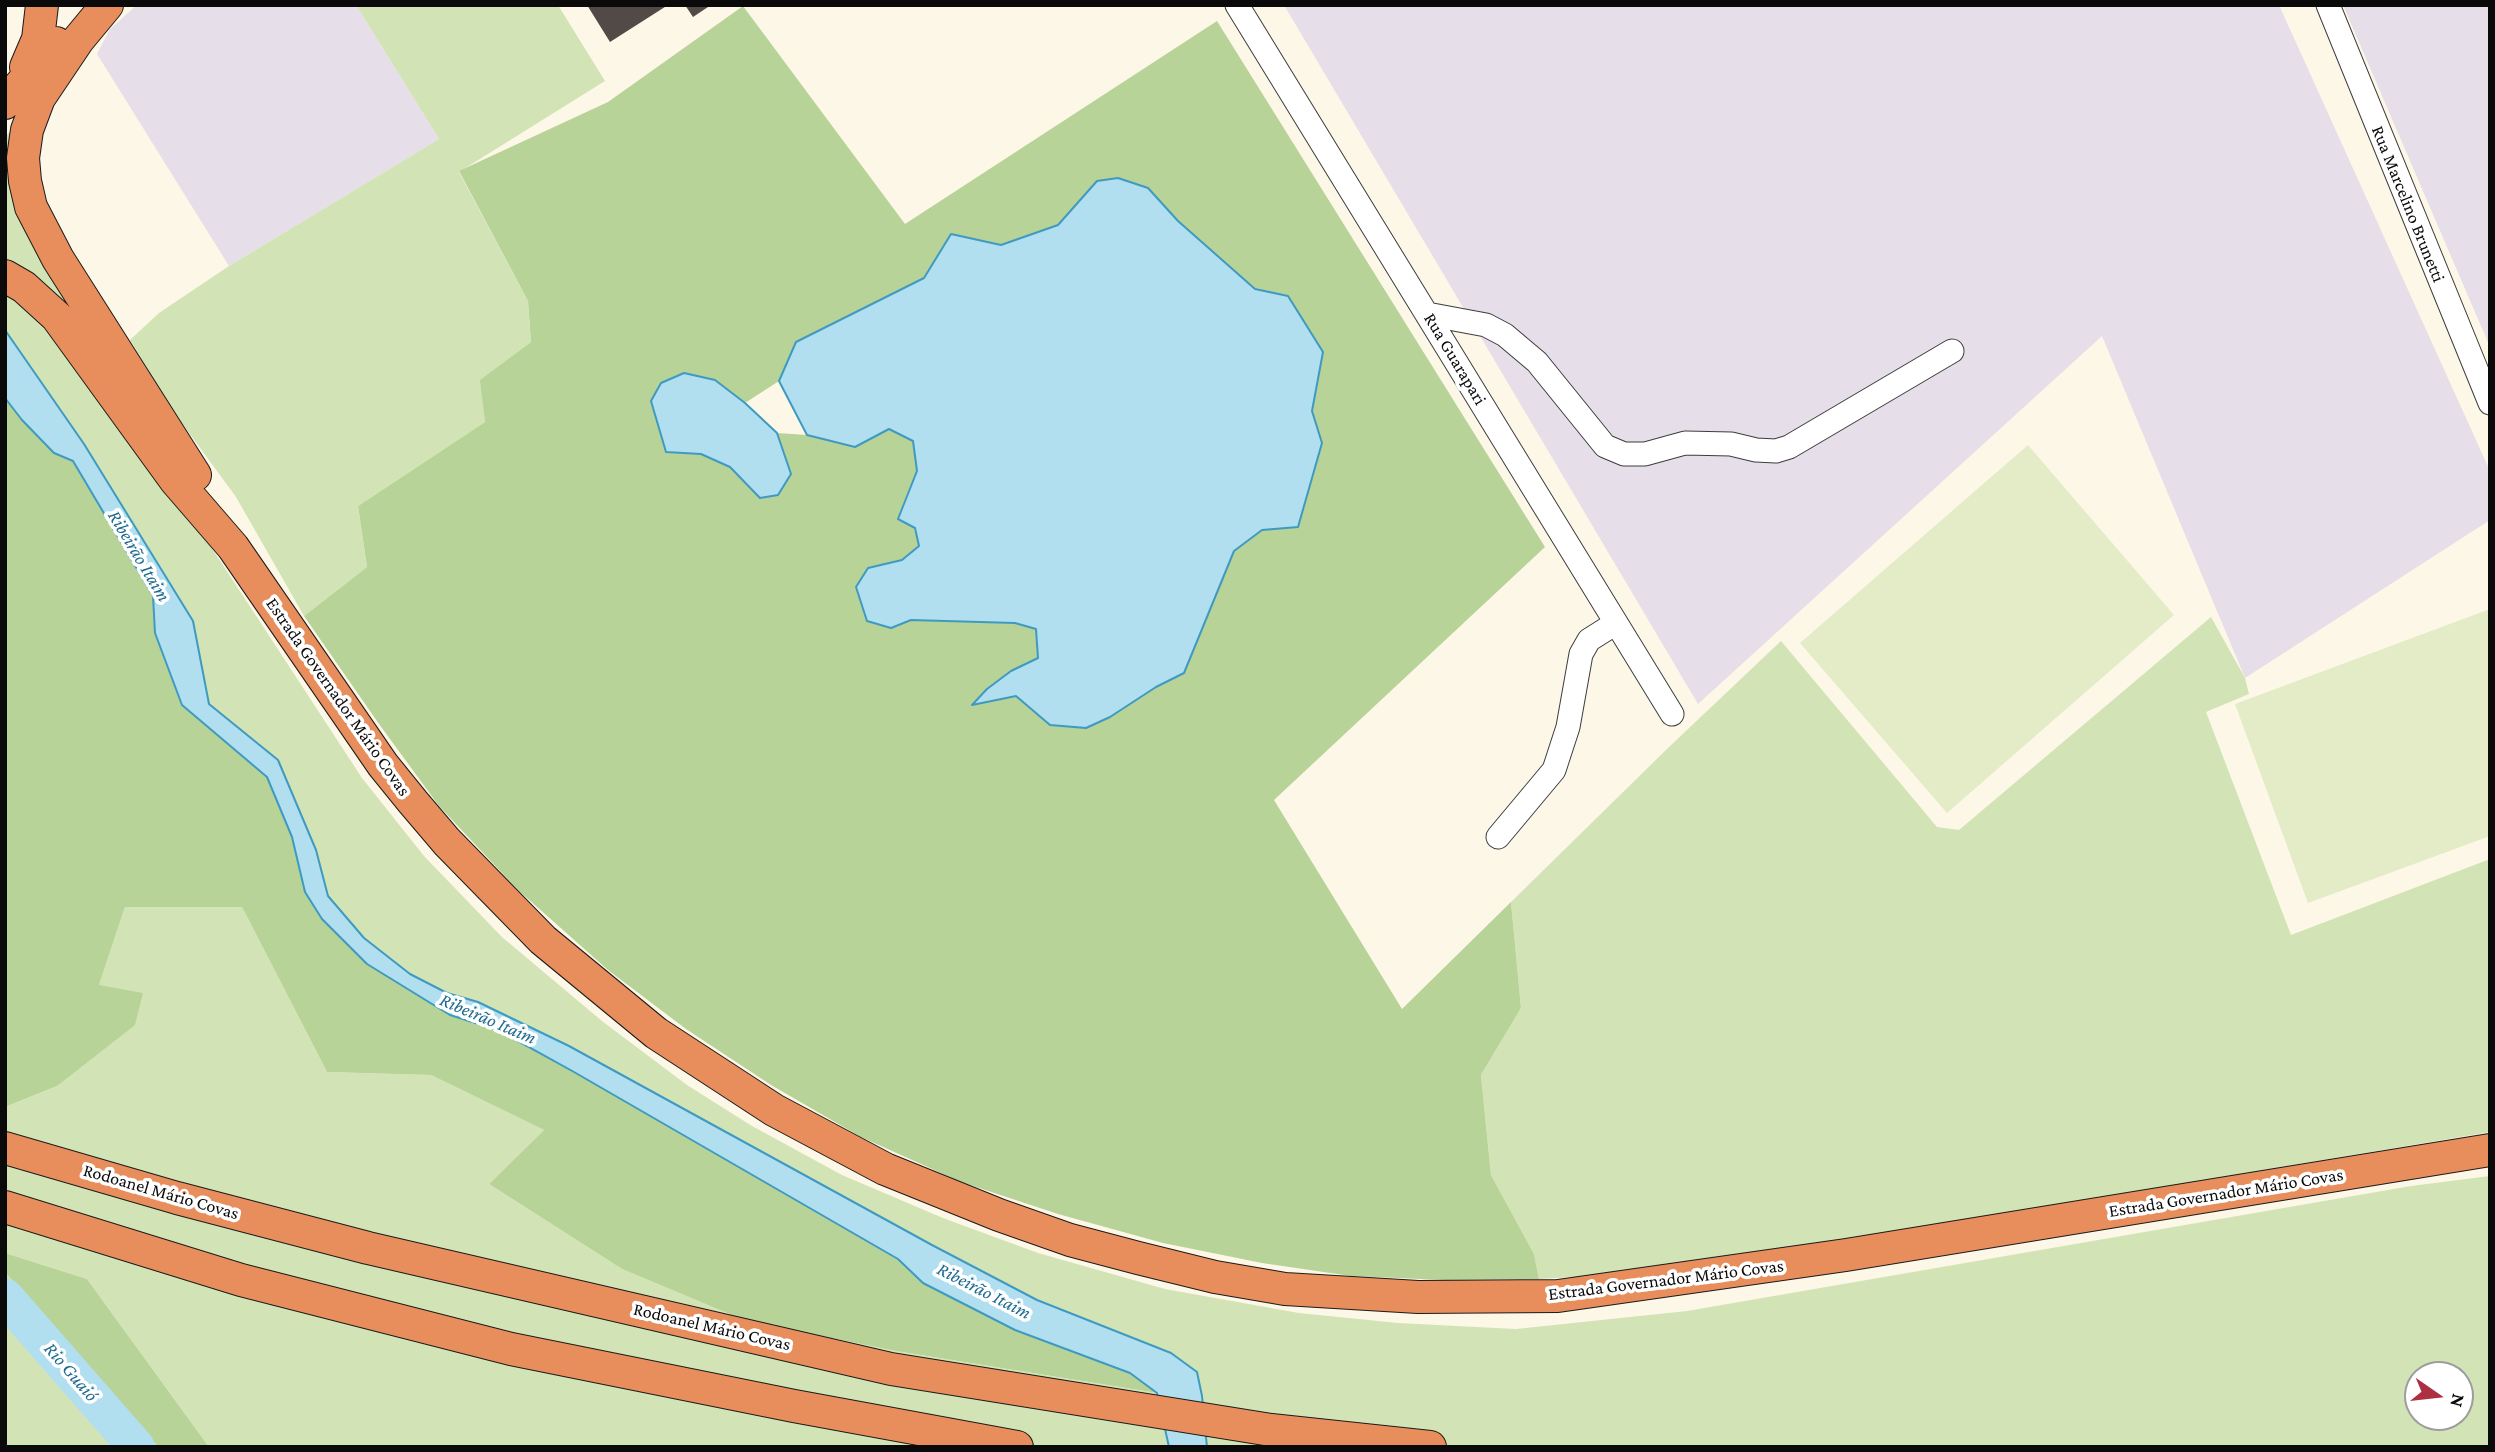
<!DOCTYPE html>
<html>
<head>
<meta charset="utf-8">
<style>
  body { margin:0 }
  #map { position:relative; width:2495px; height:1452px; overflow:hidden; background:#fdf7e8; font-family:"Crimson Pro",serif }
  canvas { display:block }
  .frame { position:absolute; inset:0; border:7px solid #0a0a0a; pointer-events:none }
  .north { position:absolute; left:2404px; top:1361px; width:70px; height:70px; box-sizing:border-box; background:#fff; border:2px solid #9d9d9d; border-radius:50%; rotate:104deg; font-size:19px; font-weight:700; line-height:28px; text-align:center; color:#0a0a0a }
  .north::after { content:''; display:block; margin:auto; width:24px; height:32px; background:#ad2f42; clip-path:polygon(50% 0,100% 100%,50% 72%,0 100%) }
</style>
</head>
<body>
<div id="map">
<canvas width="2495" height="1452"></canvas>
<div class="frame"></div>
<div class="north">N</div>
</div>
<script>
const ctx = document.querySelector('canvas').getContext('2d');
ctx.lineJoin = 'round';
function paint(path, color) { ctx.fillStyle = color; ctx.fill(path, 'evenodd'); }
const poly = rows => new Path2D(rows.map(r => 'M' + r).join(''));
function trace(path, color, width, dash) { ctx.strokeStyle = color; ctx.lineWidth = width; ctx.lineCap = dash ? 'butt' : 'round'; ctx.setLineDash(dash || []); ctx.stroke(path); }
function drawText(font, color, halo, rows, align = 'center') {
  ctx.font = font + ' "Crimson Pro",serif'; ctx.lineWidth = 7; ctx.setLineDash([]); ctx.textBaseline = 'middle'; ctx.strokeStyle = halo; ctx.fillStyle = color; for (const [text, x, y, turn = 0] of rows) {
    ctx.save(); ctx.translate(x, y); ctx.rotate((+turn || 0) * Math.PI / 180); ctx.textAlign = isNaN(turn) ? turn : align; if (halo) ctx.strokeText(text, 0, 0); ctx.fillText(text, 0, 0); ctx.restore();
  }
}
paint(poly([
  [137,5,356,5,439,139,229,266,97,54,110,29],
  [1284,5,2279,5,2490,471,2490,520,2245,678,2102,336,1698,704],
  [2343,5,2490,5,2490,347]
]), '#e6dee8');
paint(poly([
  [356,5,558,5,605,81,459,172,528,301,531,342,481,380,485,422,358,506,367,567,304,616,236,497,173,411,130,340,159,313,229,266,439,139],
  [27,113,21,178,100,338,5,260,5,137],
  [5,287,45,318,200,530,362,778,424,856,502,937,602,1021,687,1085,752,1126,842,1175,943,1218,1038,1253,1165,1289,1299,1313,1398,1323,1516,1329,1687,1311,2411,1186,2490,1176,2490,1447,1207,1447,1202,1396,1171,1353,1037,1300,688,1114,569,1046,478,1002,447,993,410,974,364,938,328,896,316,850,278,760,209,704,193,621,84,444,5,330],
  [2418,1375,2460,1375,2460,1417,2418,1417],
  [2211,617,2245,678,2249,694,2206,712,2291,935,2490,859,2490,1132,1716,1262,1593,1276,1539,1279,1534,1254,1491,1175,1481,1075,1521,1008,1511,902,1669,747,1781,641,1937,827,1959,830],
  [125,907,242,907,327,1072,431,1075,544,1130,489,1184,622,1269,746,1321,896,1351,1157,1393,1169,1447,209,1447,87,1279,5,1253,5,1107,57,1086,99,985],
  [5,1272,158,1447,5,1447]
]), '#d2e4b6');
paint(poly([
  [743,6,905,224,1217,21,1545,547,1274,800,1402,1009,1511,902,1521,1008,1481,1075,1491,1175,1534,1254,1539,1279,1444,1280,1351,1276,1262,1263,1163,1243,1058,1214,961,1182,861,1137,771,1085,686,1029,608,970,518,890,439,806,379,724,304,616,367,567,358,506,485,422,480,380,531,342,528,301,459,171,608,102],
  [1118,178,1148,188,1178,221,1255,289,1288,296,1323,352,1312,411,1322,443,1262,530,1234,551,1184,673,1156,687,1110,717,1050,725,1016,696,973,705,987,689,1011,671,1038,658,1037,629,1015,623,911,620,890,628,868,568,902,560,919,546,915,528,898,519,917,471,913,441,889,429,855,447,807,435,777,433,791,474,761,498,730,467,701,454,661,383,684,373,715,380,745,403,779,381,797,342,924,278,951,234,1001,245,1058,225,1097,181],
  [5,398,22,420,54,453,73,461,153,596,155,633,182,705,267,777,292,837,305,892,450,1015,498,1030,574,1072,898,1259,923,1283,1015,1330,1130,1373,1157,1393,896,1351,746,1321,622,1269,489,1184,544,1130,431,1075,327,1072,242,907,125,907,99,985,143,993,135,1025,57,1086,5,1107],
  [5,1253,87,1279,209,1447,158,1447,5,1272]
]), '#b8d397');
paint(poly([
  [2028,445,2174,615,1947,813,1800,643],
  [2490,609,2490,836,2308,903,2235,704]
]), '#e3ecc7');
const water = poly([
  [1118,178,1148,188,1178,221,1255,289,1288,296,1323,352,1312,411,1322,443,1298,527,1262,530,1234,551,1184,673,1156,687,1110,717,1086,728,1050,725,1016,696,972,705,987,689,1011,671,1038,658,1036,629,1015,623,911,620,891,628,867,621,856,587,868,568,902,560,919,546,915,528,898,519,917,471,913,441,889,429,855,447,807,435,779,381,796,342,924,278,951,234,1001,245,1058,225,1097,181,1118,178],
  [5,330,84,444,193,621,209,704,278,760,316,850,328,896,364,938,410,974,447,993,478,1002,569,1046,932,1245,1037,1300,1171,1353,1197,1372,1202,1396,1207,1447,1169,1447,1157,1393,1130,1373,1015,1330,923,1283,898,1259,574,1072,498,1030,450,1015,367,964,322,919,305,892,292,837,267,777,182,705,155,633,153,596,73,461,54,453,22,420,5,398,5,330],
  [684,373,715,380,745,403,777,433,791,474,778,495,760,498,730,467,701,454,666,452,651,401,661,383,684,373]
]);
paint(water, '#b1dff0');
trace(water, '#3f9ac1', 2);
trace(poly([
  [5,1297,136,1447]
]), '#b1dff0', 37);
paint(poly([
  [587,5,668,5,610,42],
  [685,5,711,5,693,17]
]), '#514a47');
const minor = poly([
  [1237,5,1672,714],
  [2328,5,2490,403],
  [1427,314,1486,325,1505,335,1537,362,1605,446,1624,454,1645,454,1685,443,1731,444,1756,450,1776,451,1789,447,1952,351],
  [1498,837,1554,770,1568,727,1581,654,1589,640,1616,623]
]);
const highway = poly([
  [107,5,78,40,39,98,27,130,23,158,25,181,31,207,58,259,195,475],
  [26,67,38,39,42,5],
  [5,103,56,43],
  [5,276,24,287,57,317,176,481,233,547,383,765,413,802,447,842,543,940,656,1033,774,1110,885,1169,999,1215,1070,1240,1138,1258,1215,1277,1285,1289,1418,1297,1558,1296,1846,1255,2490,1150],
  [5,1148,177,1198,368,1248,891,1369,1271,1430,1430,1447],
  [5,1207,241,1280,511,1349,794,1406,1017,1447]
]);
trace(minor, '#3d3d3d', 25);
trace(highway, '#1b1b1b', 34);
trace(minor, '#fff', 23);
trace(highway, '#e88d5c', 32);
drawText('18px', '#0a0a0a', '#fff', [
  ["Rua Marcelino Brunetti",2408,204,68],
  ["Rua Guarapari",1455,359,59],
  ["Estrada Governador Mário Covas",338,697,55],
  ["Rodoanel Mário Covas",161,1192,16],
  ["Estrada Governador Mário Covas",2226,1193,-9],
  ["Estrada Governador Mário Covas",1666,1280,-7],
  ["Rodoanel Mário Covas",712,1327,13]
]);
drawText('italic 19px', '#1f6a8f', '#fff', [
  ["Ribeirão Itaim",139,556,59],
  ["Ribeirão Itaim",488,1019,23],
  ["Ribeirão Itaim",984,1291,27],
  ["Rio Guaió",71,1372,49]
]);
</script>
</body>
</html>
